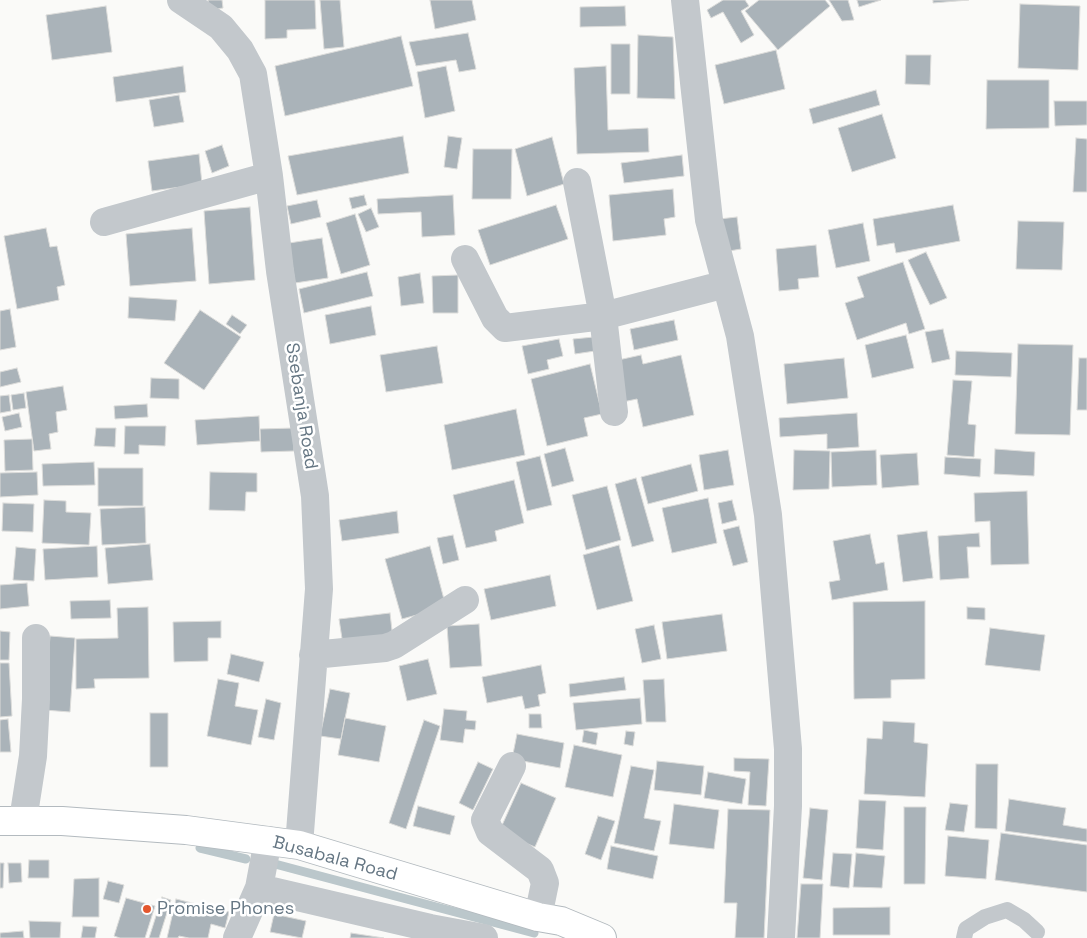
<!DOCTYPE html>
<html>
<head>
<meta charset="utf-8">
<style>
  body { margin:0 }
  canvas { display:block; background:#fafaf8 }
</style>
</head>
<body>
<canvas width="1087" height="938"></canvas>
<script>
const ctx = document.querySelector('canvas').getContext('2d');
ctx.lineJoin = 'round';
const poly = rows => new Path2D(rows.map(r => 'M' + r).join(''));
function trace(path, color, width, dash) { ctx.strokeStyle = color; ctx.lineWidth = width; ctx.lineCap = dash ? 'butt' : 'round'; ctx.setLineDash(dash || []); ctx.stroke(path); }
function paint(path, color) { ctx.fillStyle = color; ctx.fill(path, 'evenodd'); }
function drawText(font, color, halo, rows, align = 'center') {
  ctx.font = font + ' "Space Grotesk",sans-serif'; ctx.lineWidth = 5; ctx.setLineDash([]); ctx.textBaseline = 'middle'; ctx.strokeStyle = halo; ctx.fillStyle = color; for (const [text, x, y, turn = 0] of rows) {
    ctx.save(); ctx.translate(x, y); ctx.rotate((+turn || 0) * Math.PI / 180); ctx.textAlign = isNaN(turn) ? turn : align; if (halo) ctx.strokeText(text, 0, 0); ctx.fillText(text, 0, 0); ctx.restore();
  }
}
trace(poly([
  [200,848,246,859],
  [275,864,534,933]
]), '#bbc7cb', 9);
const building = poly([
  [208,0,222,0,223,8,209,10,208,0],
  [265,0,315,0,316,29,287,30,287,38,265,39,265,0],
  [320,0,340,0,344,47,324,49,320,0],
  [430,0,472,0,476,20,435,29,430,0],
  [723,0,745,0,749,6,741,11,754,35,741,43,723,12,711,18,707,10,723,0],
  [759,0,825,0,830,6,778,50,745,11,759,0],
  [829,0,848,0,854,20,842,21,829,0],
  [857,0,881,0,859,7,857,0],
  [933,0,969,0,933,3,933,0],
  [1020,4,1080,6,1078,70,1018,68,1020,4],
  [106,6,112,52,52,60,46,15,106,6],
  [625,6,626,26,580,27,580,7,625,6],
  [468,33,476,69,459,72,456,60,416,66,409,42,468,33],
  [638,35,673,37,675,99,637,98,638,35],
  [401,36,413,86,285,116,275,66,401,36],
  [611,44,630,44,630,94,611,94,611,44],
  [776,50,785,89,724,104,715,65,776,50],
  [906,55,931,55,930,85,905,84,906,55],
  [183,66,186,92,116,102,113,77,183,66],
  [446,66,455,111,425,118,417,72,446,66],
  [606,66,608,130,648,128,649,152,577,154,574,68,606,66],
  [987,80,1049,80,1049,128,986,129,987,80],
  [876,90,880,105,813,124,809,109,876,90],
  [179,95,184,122,154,127,149,100,179,95],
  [1054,101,1087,101,1087,125,1055,126,1054,101],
  [882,114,896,158,852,172,838,128,882,114],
  [403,136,409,173,297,195,288,156,403,136],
  [448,136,462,138,457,169,444,167,448,136],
  [552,137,564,184,527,196,515,149,552,137],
  [1076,138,1087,139,1087,192,1073,192,1076,138],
  [222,145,229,166,212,173,205,151,222,145],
  [473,149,512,149,511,199,472,199,473,149],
  [199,154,202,184,152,191,148,161,199,154],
  [682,155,684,176,624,183,621,163,682,155],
  [673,189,675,217,664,219,666,235,613,241,609,195,673,189],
  [364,195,367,205,352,209,349,198,364,195],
  [453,195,455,235,422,237,421,212,378,214,377,199,453,195],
  [317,200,321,217,291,224,287,206,317,200],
  [556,205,568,239,490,265,478,230,556,205],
  [953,205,960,241,896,253,894,243,877,246,873,219,953,205],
  [250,207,255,280,209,284,204,211,250,207],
  [371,208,379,227,366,232,358,214,371,208],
  [355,214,370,265,341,274,326,223,355,214],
  [737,217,741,249,723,252,719,219,737,217],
  [1018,221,1064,222,1062,270,1016,269,1018,221],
  [863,223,870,261,836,268,828,230,863,223],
  [46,228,50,247,57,246,65,285,57,287,59,300,17,309,4,236,46,228],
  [192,228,196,281,130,286,126,234,192,228],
  [322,238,328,278,295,283,289,243,322,238],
  [816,245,819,277,798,279,799,289,779,291,776,249,816,245],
  [926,252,947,298,930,305,908,260,926,252],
  [903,262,925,329,909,334,906,323,857,340,845,303,864,297,857,277,903,262],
  [367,272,373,296,304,313,299,289,367,272],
  [420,273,424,303,401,306,398,277,420,273],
  [458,275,458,313,433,313,432,276,458,275],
  [129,297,177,300,175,321,128,318,129,297],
  [371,306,376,335,330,344,325,315,371,306],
  [10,309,16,347,0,350,0,311,10,309],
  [200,310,241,337,204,390,164,363,200,310],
  [232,315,247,325,240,334,226,324,232,315],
  [674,320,678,340,634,350,630,329,674,320],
  [943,329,950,359,932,363,925,332,943,329],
  [906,335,914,368,872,378,865,345,906,335],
  [594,337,595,351,575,354,573,339,594,337],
  [559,339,563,356,547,360,549,369,528,374,522,346,559,339],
  [1018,344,1073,345,1070,435,1015,434,1018,344],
  [437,346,443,383,386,392,380,355,437,346],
  [956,351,1012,353,1011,377,955,375,956,351],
  [641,355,643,364,681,355,694,415,643,427,637,399,618,403,609,362,641,355],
  [844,358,848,398,787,404,784,364,844,358],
  [1079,358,1087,358,1087,410,1077,410,1079,358],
  [590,364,602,414,584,418,588,436,547,446,531,379,590,364],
  [17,368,21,382,0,387,0,372,17,368],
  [151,378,179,379,179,399,150,398,151,378],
  [953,380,972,381,968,424,976,425,974,457,947,455,953,380],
  [63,386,67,410,56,412,58,432,49,434,51,449,34,451,26,392,63,386],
  [24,393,26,408,13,410,11,395,24,393],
  [9,395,11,411,0,413,0,396,9,395],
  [147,404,148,417,115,419,114,406,147,404],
  [516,409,525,455,452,470,444,425,516,409],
  [19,413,22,427,5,431,2,417,19,413],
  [857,413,859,447,827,449,827,434,780,437,779,418,857,413],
  [259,416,260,441,197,445,195,420,259,416],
  [125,426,166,426,165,446,139,445,139,454,124,454,125,426],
  [96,428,116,428,115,447,94,446,96,428],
  [294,428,294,451,261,452,260,429,294,428],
  [32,439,33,470,5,471,4,440,32,439],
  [565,448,574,481,552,487,544,454,565,448],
  [995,449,1035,452,1034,476,994,474,995,449],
  [728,450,734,485,704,490,699,455,728,450],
  [794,450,830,451,829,489,793,490,794,450],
  [876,450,877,485,832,487,831,452,876,450],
  [917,453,919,485,882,488,880,455,917,453],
  [540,456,552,505,527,511,516,462,540,456],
  [945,457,981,459,980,477,944,474,945,457],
  [94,462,95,485,43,486,42,464,94,462],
  [691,464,698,491,648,504,641,477,691,464],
  [98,468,143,468,143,506,98,506,98,468],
  [37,472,38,495,0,497,0,473,37,472],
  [210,472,257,473,257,492,246,492,245,511,209,510,210,472],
  [636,478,654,541,632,547,615,484,636,478],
  [514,480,524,523,495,531,497,541,466,548,453,495,514,480],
  [607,486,621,540,586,550,572,495,607,486],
  [1027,491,1029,564,991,565,990,521,975,522,974,493,1027,491],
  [708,498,717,543,672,553,662,508,708,498],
  [44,500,66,501,66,512,91,513,89,545,42,543,44,500],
  [732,500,737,520,722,524,718,503,732,500],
  [3,503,34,504,33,532,2,531,3,503],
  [145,507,146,543,102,545,100,509,145,507],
  [397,511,399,533,342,541,339,520,397,511],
  [739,526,748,562,733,566,723,530,739,526],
  [927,531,933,578,903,582,897,535,927,531],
  [979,533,980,547,967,547,969,578,940,580,938,536,979,533],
  [870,534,876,564,884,562,888,590,832,600,829,582,840,580,833,541,870,534],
  [453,535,459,560,443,564,437,538,453,535],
  [150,544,153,580,108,584,105,548,150,544],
  [619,545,633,601,597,610,583,555,619,545],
  [97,546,98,577,45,580,43,549,97,546],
  [430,546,446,607,402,619,385,559,430,546],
  [16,547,36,549,34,581,13,580,16,547],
  [550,575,556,606,491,620,484,589,550,575],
  [27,583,29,606,0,609,0,585,27,583],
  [110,600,111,618,71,619,70,601,110,600],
  [925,601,925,679,891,680,891,698,854,699,853,602,925,601],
  [148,607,149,678,94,679,95,688,76,689,76,639,118,638,117,608,148,607],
  [967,607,985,608,985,620,967,619,967,607],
  [390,613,393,639,343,645,339,619,390,613],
  [722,614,727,651,667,659,662,622,722,614],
  [221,621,221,638,208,638,208,661,174,662,173,622,221,621],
  [479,624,482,666,450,668,447,626,479,624],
  [654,625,661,659,642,663,635,629,654,625],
  [990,628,1045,635,1040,671,985,665,990,628],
  [0,631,10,632,9,660,0,660,0,631],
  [50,636,75,638,70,712,44,710,50,636],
  [231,654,264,662,259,682,227,674,231,654],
  [428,659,437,694,407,701,399,666,428,659],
  [0,663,9,663,12,716,0,717,0,663],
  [541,665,546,693,538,695,540,706,525,709,522,696,487,703,482,677,541,665],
  [624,677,626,690,570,697,569,684,624,677],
  [218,679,239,683,235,706,258,710,251,745,207,736,218,679],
  [664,679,666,722,646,722,643,680,664,679],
  [330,689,350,693,341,739,320,736,330,689],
  [640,698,642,724,576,730,573,703,640,698],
  [266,699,281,703,274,740,258,737,266,699],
  [444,709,467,711,466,720,476,721,475,730,465,729,463,743,440,740,444,709],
  [150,713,168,713,168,767,150,767,150,713],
  [529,714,541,714,542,728,529,728,529,714],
  [345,718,386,726,379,762,338,755,345,718],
  [8,719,11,752,0,752,0,720,8,719],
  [424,720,440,726,406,829,389,823,424,720],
  [883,721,915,723,914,742,928,744,925,797,864,794,867,738,882,739,883,721],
  [584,730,598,733,596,745,582,742,584,730],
  [626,731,635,732,633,746,624,744,626,731],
  [517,734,564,743,560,768,512,759,517,734],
  [574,745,622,755,613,797,565,787,574,745],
  [734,758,769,759,766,806,748,805,750,772,734,771,734,758],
  [657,761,704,766,701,795,654,790,657,761],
  [478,762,493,769,473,810,459,803,478,762],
  [976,764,998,764,997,829,975,828,976,764],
  [631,766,654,770,644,818,661,821,654,851,614,843,631,766],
  [708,772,746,779,742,804,704,798,708,772],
  [521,783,556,798,535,847,499,832,521,783],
  [1009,799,1066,808,1063,825,1087,829,1087,842,1005,831,1009,799],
  [859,800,886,801,883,850,856,848,859,800],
  [950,803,968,805,964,832,945,830,950,803],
  [674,804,719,810,714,849,669,844,674,804],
  [418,806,455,816,450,835,413,826,418,806],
  [904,807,926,807,925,884,904,884,904,807],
  [810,808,828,810,822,880,803,878,810,808],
  [728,809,770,810,764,938,735,938,737,903,724,903,728,809],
  [598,816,615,821,601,860,585,854,598,816],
  [1001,833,1087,845,1087,892,995,880,1001,833],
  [948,836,989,840,986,879,945,876,948,836],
  [611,846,658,856,653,879,607,869,611,846],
  [833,853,852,854,849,888,830,886,833,853],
  [856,853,885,856,882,888,853,887,856,853],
  [29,860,49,860,49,878,28,878,29,860],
  [0,863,4,863,3,888,0,888,0,863],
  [8,863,21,863,22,882,9,883,8,863],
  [99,878,99,917,72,917,74,879,99,878],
  [108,881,124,885,119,903,103,899,108,881],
  [801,884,823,884,820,938,797,938,801,884],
  [162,897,171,900,159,938,149,938,162,897],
  [126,898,155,906,145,938,120,938,114,936,126,898],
  [176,899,229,912,225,928,211,924,208,938,189,938,179,936,178,938,167,938,176,899],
  [890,907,890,935,833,935,833,908,890,907],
  [274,914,306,921,302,938,270,932,274,914],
  [29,921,61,922,60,938,30,938,29,921],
  [83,926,97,927,95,938,81,938,83,926],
  [23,931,24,938,0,938,0,933,23,931],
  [351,933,384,938,350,938,351,933]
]);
paint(building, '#aab3b9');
trace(building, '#dcdcda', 1);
const secondary = poly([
  [0,821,62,821,186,830,299,845,538,917,561,921,602,938]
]);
trace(secondary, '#b3babf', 30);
trace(poly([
  [964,938,966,929,985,917,1007,910,1024,920,1037,932]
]), '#c3c8cc', 16);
trace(poly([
  [181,0,221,27,240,50,253,74,269,176,280,271,315,496,319,589,299,845],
  [685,0,709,220,740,336,768,515,788,749,788,806,781,938],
  [577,182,603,316,614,412],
  [104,222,269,176],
  [465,259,495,318,505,328,603,316,726,284],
  [313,655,385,648,394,645,465,600],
  [512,766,485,820,490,832,540,870,545,883,538,917],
  [23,820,33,756,36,699,36,638],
  [259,888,430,928,484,938],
  [237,938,259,888,268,840]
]), '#c3c8cc', 28);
trace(secondary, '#fff', 28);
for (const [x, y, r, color] of [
  [147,909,5,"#e4572e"]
]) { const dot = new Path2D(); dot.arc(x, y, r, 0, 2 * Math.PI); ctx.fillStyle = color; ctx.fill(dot); trace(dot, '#fff', 2); }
drawText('18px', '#657683', '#fff', [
  ["Ssebanja Road",301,406,81],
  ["Busabala Road",335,859,15]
]);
drawText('18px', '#657683', '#fff', [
  ["Promise Phones",157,909]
], 'left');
</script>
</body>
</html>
